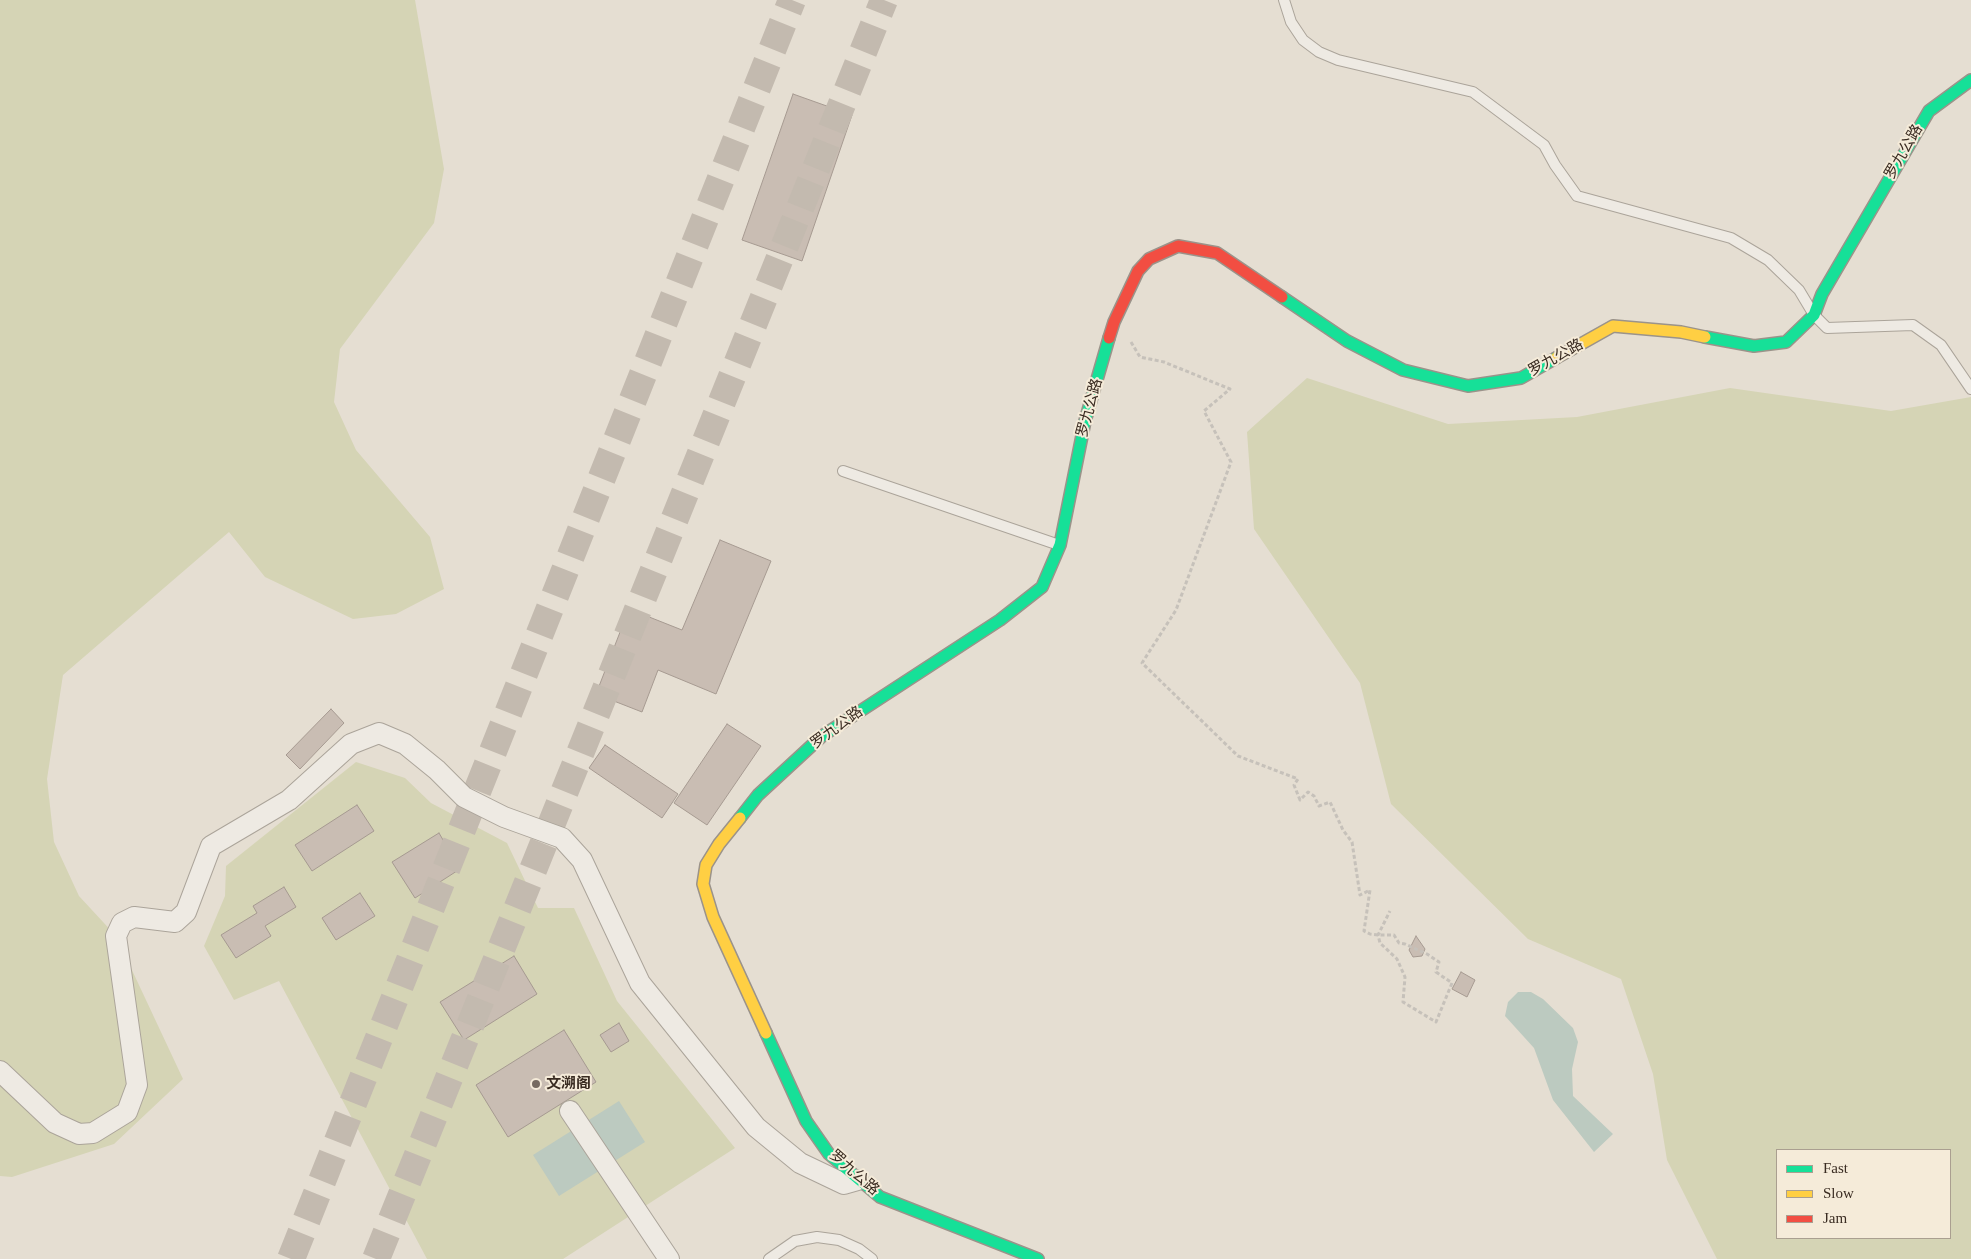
<!DOCTYPE html>
<html>
<head>
<meta charset="utf-8">
<style>
  body { margin:0 }
  #map { position:relative; width:1971px; height:1259px; overflow:hidden; background:#e5ded2; font-family:"Times New Roman",serif }
  canvas { display:block }
  .legend { position:absolute; left:1776px; top:1149px; width:175px; height:90px; box-sizing:border-box; background:#f5ebd9; border:1px solid #aa9f90; margin:0; padding:6px 9px; list-style:none; font-size:15px; color:#3a2c22 }
  .legend li { display:flex; align-items:center; gap:10px; height:25px }
  .legend b { width:25px; border:1px solid #aa9f90 }
</style>
</head>
<body>
<div id="map">
<canvas width="1971" height="1259"></canvas>
<ul class="legend">
<li><b style="height:6px;background:#16e098"></b>Fast</li>
<li><b style="height:6px;background:#ffcf43"></b>Slow</li>
<li><b style="height:6px;background:#f24e42"></b>Jam</li>
</ul>
</div>
<script>
const ctx = document.querySelector('canvas').getContext('2d');
ctx.lineJoin = 'round';
function paint(path, color) { ctx.fillStyle = color; ctx.fill(path, 'evenodd'); }
const poly = rows => new Path2D(rows.map(r => 'M' + r).join(''));
function trace(path, color, width, dash) { ctx.strokeStyle = color; ctx.lineWidth = width; ctx.lineCap = dash ? 'butt' : 'round'; ctx.setLineDash(dash || []); ctx.stroke(path); }
function drawText(font, color, halo, rows, align = 'center') {
  ctx.font = font + ' "Times New Roman","Noto Sans SC",serif'; ctx.lineWidth = 4; ctx.setLineDash([]); ctx.textBaseline = 'middle'; ctx.strokeStyle = halo; ctx.fillStyle = color; for (const [text, x, y, turn = 0] of rows) {
    ctx.save(); ctx.translate(x, y); ctx.rotate((+turn || 0) * Math.PI / 180); ctx.textAlign = isNaN(turn) ? turn : align; if (halo) ctx.strokeText(text, 0, 0); ctx.fillText(text, 0, 0); ctx.restore();
  }
}
paint(poly([
  [0,0,415,0,444,169,434,223,340,349,334,402,356,450,430,537,444,589,396,614,353,619,265,577,229,532,63,675,47,779,54,842,79,896,116,936,183,1079,114,1144,12,1177,0,1176],
  [1307,378,1448,424,1577,417,1730,388,1891,411,1971,397,1971,1259,1717,1259,1667,1160,1653,1074,1621,979,1528,939,1391,804,1360,683,1254,529,1247,432],
  [1777,1150,1950,1150,1950,1238,1777,1238],
  [356,762,405,778,431,803,507,843,538,908,574,908,617,1001,735,1148,563,1259,427,1259,279,981,234,1000,204,946,225,896,226,866]
]), '#d5d4b5');
paint(poly([
  [1518,992,1531,992,1543,999,1573,1028,1578,1042,1572,1069,1573,1096,1613,1134,1594,1152,1553,1100,1534,1048,1505,1016,1508,1002],
  [619,1101,645,1142,559,1196,533,1155]
]), '#bccac0');
const building = poly([
  [793,94,852,115,802,261,742,240,793,94],
  [720,540,771,561,716,694,658,670,642,712,596,694,629,609,682,630,720,540],
  [331,709,344,723,300,769,286,755,331,709],
  [727,724,761,746,707,825,674,803,727,724],
  [605,745,678,794,662,818,589,768,605,745],
  [357,805,374,831,312,871,295,845,357,805],
  [439,833,460,869,415,898,392,862,439,833],
  [284,887,296,907,265,926,271,936,236,958,221,935,257,913,253,906,284,887],
  [360,893,375,916,336,940,322,918,360,893],
  [1416,936,1425,949,1422,956,1413,957,1409,950,1416,936],
  [514,956,537,994,464,1040,440,1002,514,956],
  [1461,972,1475,980,1467,997,1452,989,1461,972],
  [619,1023,629,1041,611,1052,600,1035,619,1023],
  [564,1030,596,1082,508,1137,476,1085,564,1030]
]);
paint(building, '#c9bdb3');
trace(building, '#a69a91', 1);
trace(poly([
  [291,1259,792,0],
  [376,1259,884,0]
]), '#c3baaf', 28, [28, 14]);
const lane = poly([
  [1284,0,1291,22,1303,40,1319,52,1338,60,1473,92,1544,145,1555,165,1577,196,1731,238,1768,260,1799,290,1814,315,1827,328,1913,325,1941,345,1971,389],
  [843,471,1059,545],
  [769,1259,795,1241,817,1237,839,1240,859,1249,872,1259]
]);
const street = poly([
  [0,1071,55,1123,79,1134,93,1133,127,1112,137,1085,116,936,122,923,134,917,175,922,186,912,211,846,289,800,351,744,379,733,405,744,437,770,464,797,504,817,562,838,582,860,640,983,756,1127,800,1163,844,1184,858,1180],
  [570,1111,669,1259]
]);
const fast = poly([
  [1282,297,1347,341,1403,370,1468,386,1521,378,1556,358],
  [1705,337,1754,346,1786,342,1814,315,1822,294,1929,111,1971,80],
  [740,818,758,795,822,736,1000,620,1042,587,1060,545,1085,421,1109,338],
  [766,1033,806,1121,829,1154,880,1197,1038,1259]
]);
const slow = poly([
  [1556,358,1613,326,1681,332,1705,337],
  [740,818,719,844,706,865,703,884,713,917,766,1033]
]);
const jam = poly([
  [1109,338,1114,322,1138,271,1149,259,1178,246,1217,253,1282,297]
]);
trace(lane, '#aba49a', 12);
trace(street, '#aba49a', 22);
trace(fast, '#9b938a', 14);
trace(slow, '#9b938a', 14);
trace(jam, '#9b938a', 14);
trace(poly([
  [1131,342,1140,357,1164,362,1230,389,1204,411,1231,462,1176,610,1142,663,1238,756,1298,779,1294,785,1300,800,1308,792,1314,796,1319,806,1330,802,1343,830,1352,842,1360,895,1370,890,1364,931,1370,934,1378,935,1394,935,1399,943,1405,944,1427,954,1439,962,1436,972,1452,983,1436,1022,1403,1002,1405,977,1397,959,1380,943,1378,935,1390,911]
]), '#c6c1ba', 3, [4, 2.5]);
trace(lane, '#eeeae3', 10);
trace(street, '#eeeae3', 20);
trace(fast, '#16e098', 11);
trace(slow, '#ffcf43', 11);
trace(jam, '#f24e42', 11);
for (const [x, y, r, color] of [
  [536,1084,5,"#766a60"]
]) { const dot = new Path2D(); dot.arc(x, y, r, 0, 2 * Math.PI); ctx.fillStyle = color; ctx.fill(dot); trace(dot, '#f5ebd9', 2); }
drawText('15px', '#3a2c22', '#f5ebd9', [
  ["罗九公路",1904,152,-60],
  ["罗九公路",1556,358,-29],
  ["罗九公路",1090,408,-75],
  ["罗九公路",837,728,-36],
  ["罗九公路",854,1173,41]
]);
drawText('bold 15px', '#3a2c22', '#f5ebd9', [
  ["文溯阁",546,1084]
], 'left');
</script>
</body>
</html>
